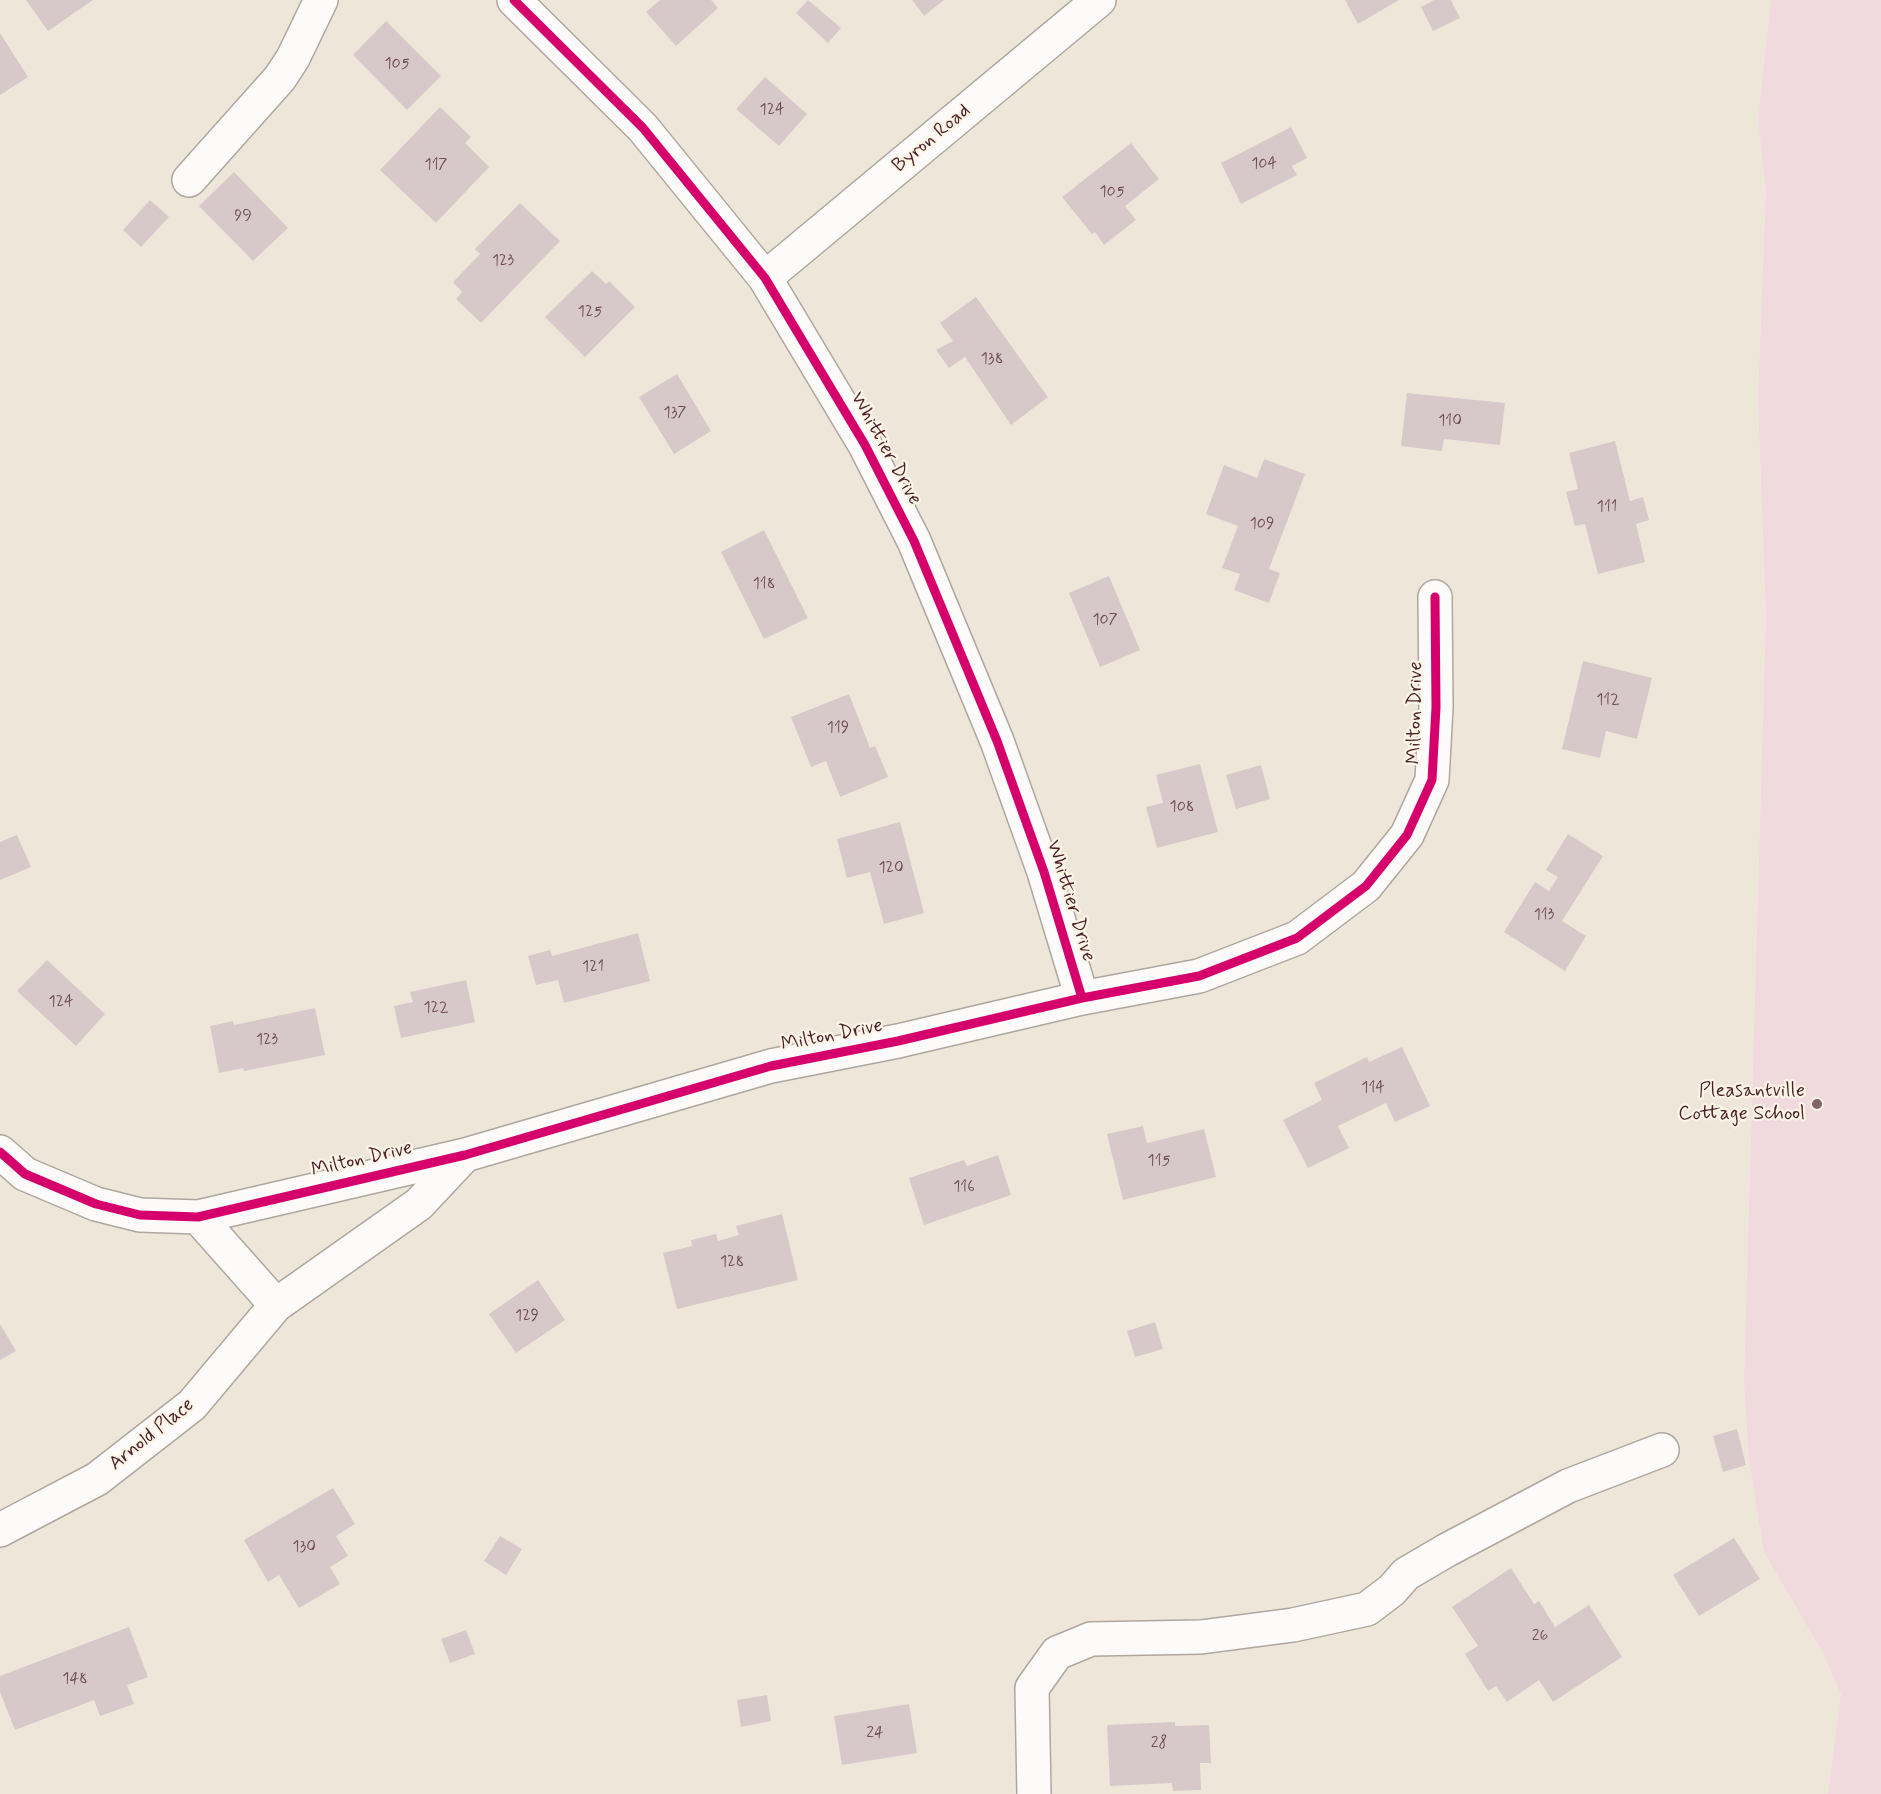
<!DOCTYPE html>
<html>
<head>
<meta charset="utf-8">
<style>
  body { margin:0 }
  canvas { display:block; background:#eee7d9 }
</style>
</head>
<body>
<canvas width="1881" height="1794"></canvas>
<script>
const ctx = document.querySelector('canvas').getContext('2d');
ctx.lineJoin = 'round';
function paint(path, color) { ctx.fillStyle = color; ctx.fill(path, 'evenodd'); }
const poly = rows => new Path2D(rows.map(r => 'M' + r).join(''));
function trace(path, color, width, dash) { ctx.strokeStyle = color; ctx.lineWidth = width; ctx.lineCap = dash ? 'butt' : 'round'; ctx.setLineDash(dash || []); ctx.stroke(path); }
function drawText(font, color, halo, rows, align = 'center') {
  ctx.font = font + ' Mynerve,sans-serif'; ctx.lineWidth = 4.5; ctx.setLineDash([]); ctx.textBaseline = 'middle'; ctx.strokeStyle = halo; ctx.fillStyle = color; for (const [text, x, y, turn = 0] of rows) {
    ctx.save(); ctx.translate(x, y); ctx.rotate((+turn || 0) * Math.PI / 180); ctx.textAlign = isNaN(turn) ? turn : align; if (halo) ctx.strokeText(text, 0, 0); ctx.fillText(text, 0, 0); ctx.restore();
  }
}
paint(poly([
  [1771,0,1881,0,1881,1794,1828,1794,1841,1694,1822,1651,1764,1552,1749,1459,1744,1381,1766,617,1758,399,1766,191,1758,120]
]), '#f0dade');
paint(poly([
  [26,0,93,0,48,31],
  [660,0,711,0,718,8,676,46,646,12],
  [808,0,841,28,828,43,796,13],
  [912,0,944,0,924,16],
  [1345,0,1399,0,1358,24],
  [1434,0,1451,0,1460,18,1433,31,1421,7],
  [386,21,441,76,407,110,353,55],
  [0,33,28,77,0,95],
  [765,77,807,114,779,146,736,109],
  [440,107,471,137,465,143,489,167,436,223,380,170],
  [1291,127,1307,158,1292,166,1297,175,1241,204,1221,163],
  [1131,143,1159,179,1125,206,1136,220,1104,245,1095,232,1092,234,1062,197],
  [234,172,288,228,253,261,199,206],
  [150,200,169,217,141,247,123,230],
  [520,203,560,241,481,323,456,299,462,292,453,282,480,254,475,249],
  [592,271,606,284,609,281,635,307,585,357,545,317],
  [976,297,1048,397,1011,425,965,357,949,368,936,350,953,341,940,323],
  [677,374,711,431,674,454,639,397],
  [1407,393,1505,403,1500,445,1444,439,1442,451,1401,446],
  [1615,441,1630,501,1643,497,1649,520,1636,524,1645,562,1598,574,1585,524,1575,526,1566,492,1578,489,1569,453],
  [1264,459,1305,474,1269,569,1280,573,1269,603,1234,590,1240,574,1222,568,1238,526,1206,514,1224,465,1257,478],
  [764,530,808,618,764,639,721,552],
  [1109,576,1140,650,1100,667,1069,593],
  [1583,661,1652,678,1637,739,1606,731,1600,758,1562,749],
  [849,694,870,748,875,746,888,777,840,797,826,761,811,767,791,717],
  [1200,764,1218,832,1157,848,1146,807,1163,803,1156,775],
  [1261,765,1270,799,1236,809,1226,775],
  [900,822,924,913,884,924,870,872,847,878,837,839],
  [1568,834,1603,856,1562,921,1586,936,1565,971,1504,932,1535,882,1549,891,1558,877,1546,870],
  [17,835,31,867,0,880,0,842],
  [638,933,650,981,564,1003,558,980,536,985,528,956,550,950,552,956],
  [47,960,105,1014,76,1046,17,991],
  [466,980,475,1022,401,1038,394,1006,413,1002,410,992],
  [315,1008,325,1055,244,1071,243,1068,219,1073,210,1026,233,1021,234,1025],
  [1402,1047,1430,1106,1395,1122,1386,1103,1338,1126,1349,1148,1308,1168,1283,1120,1322,1100,1314,1083,1367,1057,1369,1062],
  [1143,1126,1147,1143,1204,1129,1216,1177,1123,1200,1107,1134],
  [998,1155,1011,1195,924,1225,909,1178,964,1160,967,1166],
  [782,1214,798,1280,677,1309,663,1253,692,1246,691,1240,716,1234,718,1241,739,1235,736,1226],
  [538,1280,565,1320,516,1353,489,1314],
  [1155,1322,1163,1349,1135,1357,1127,1331],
  [0,1324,16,1351,0,1360],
  [1737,1429,1746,1465,1723,1472,1713,1436],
  [333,1488,355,1524,336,1536,348,1556,330,1567,340,1584,299,1608,279,1575,268,1582,244,1540],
  [500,1536,522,1549,506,1575,484,1561],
  [1734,1538,1760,1579,1699,1616,1673,1575],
  [1511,1568,1534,1604,1539,1601,1555,1627,1589,1605,1622,1657,1553,1702,1539,1680,1507,1702,1496,1686,1488,1691,1465,1654,1478,1646,1452,1607],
  [129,1627,148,1677,127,1685,134,1704,100,1716,94,1700,15,1730,0,1692,0,1676],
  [466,1630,475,1654,450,1663,441,1639],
  [767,1695,771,1721,741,1727,737,1700],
  [909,1704,917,1753,842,1765,834,1716],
  [1175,1722,1175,1726,1209,1725,1211,1763,1200,1763,1201,1790,1173,1791,1172,1783,1110,1786,1107,1725]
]), '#d7c9ca');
const minor = poly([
  [514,0,643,128,765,278,865,445,914,541,997,741,1044,872,1082,998],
  [189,180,280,78,293,58,321,0],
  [765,278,1099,0],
  [0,1152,25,1174,96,1204,140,1215,198,1217,465,1155,771,1066,898,1041,1082,998,1199,976,1297,938,1366,886,1407,835,1432,780,1436,707,1435,597],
  [198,1217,276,1305],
  [0,1530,97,1479,192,1405,276,1305,419,1204,465,1155],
  [1034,1794,1032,1688,1057,1653,1091,1639,1201,1637,1293,1625,1367,1609,1392,1590,1406,1574,1447,1550,1568,1486,1662,1450]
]);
trace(minor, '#afa69f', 36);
trace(minor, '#fcfbf9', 33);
trace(poly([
  [514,0,643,128,765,278,865,445,914,541,997,741,1044,872,1082,998],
  [0,1152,25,1174,96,1204,140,1215,198,1217,465,1155,771,1066,898,1041,1082,998,1199,976,1297,938,1366,886,1407,835,1432,780,1436,707,1435,597]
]), '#d6006c', 9);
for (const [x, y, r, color] of [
  [1817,1104,6,"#836568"]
]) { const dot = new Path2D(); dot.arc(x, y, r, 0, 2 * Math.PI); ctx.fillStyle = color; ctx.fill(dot); trace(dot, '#fcf5e5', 2); }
drawText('16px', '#6d4a53', null, [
  ["105",397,65],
  ["124",772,111],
  ["104",1264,165],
  ["117",436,166],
  ["105",1112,193],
  ["99",243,217],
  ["123",503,262],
  ["125",590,313],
  ["138",992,360],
  ["137",675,414],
  ["110",1450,422],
  ["111",1607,508],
  ["109",1262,525],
  ["118",764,585],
  ["107",1105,621],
  ["112",1608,701],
  ["119",838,729],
  ["108",1182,808],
  ["120",891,869],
  ["113",1544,916],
  ["121",593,968],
  ["124",61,1003],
  ["122",436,1009],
  ["123",267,1041],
  ["114",1373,1089],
  ["115",1159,1162],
  ["116",964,1188],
  ["128",732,1263],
  ["129",527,1317],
  ["130",304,1548],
  ["26",1540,1637],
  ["148",75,1680],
  ["24",875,1734],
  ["28",1159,1744]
]);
drawText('20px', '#4a1f2b', '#fcf5e5', [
  ["Byron Road",932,139,-40],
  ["Whittier Drive",885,449,61],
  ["Milton Drive",1416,713,-89],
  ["Whittier Drive",1070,901,73],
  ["Milton Drive",832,1036,-11],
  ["Milton Drive",362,1160,-13],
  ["Arnold Place",152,1435,-39]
]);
drawText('20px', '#4a1f2b', '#fcf5e5', [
  ["Pleasantville",1805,1092],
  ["Cottage School",1805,1115]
], 'right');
</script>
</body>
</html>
